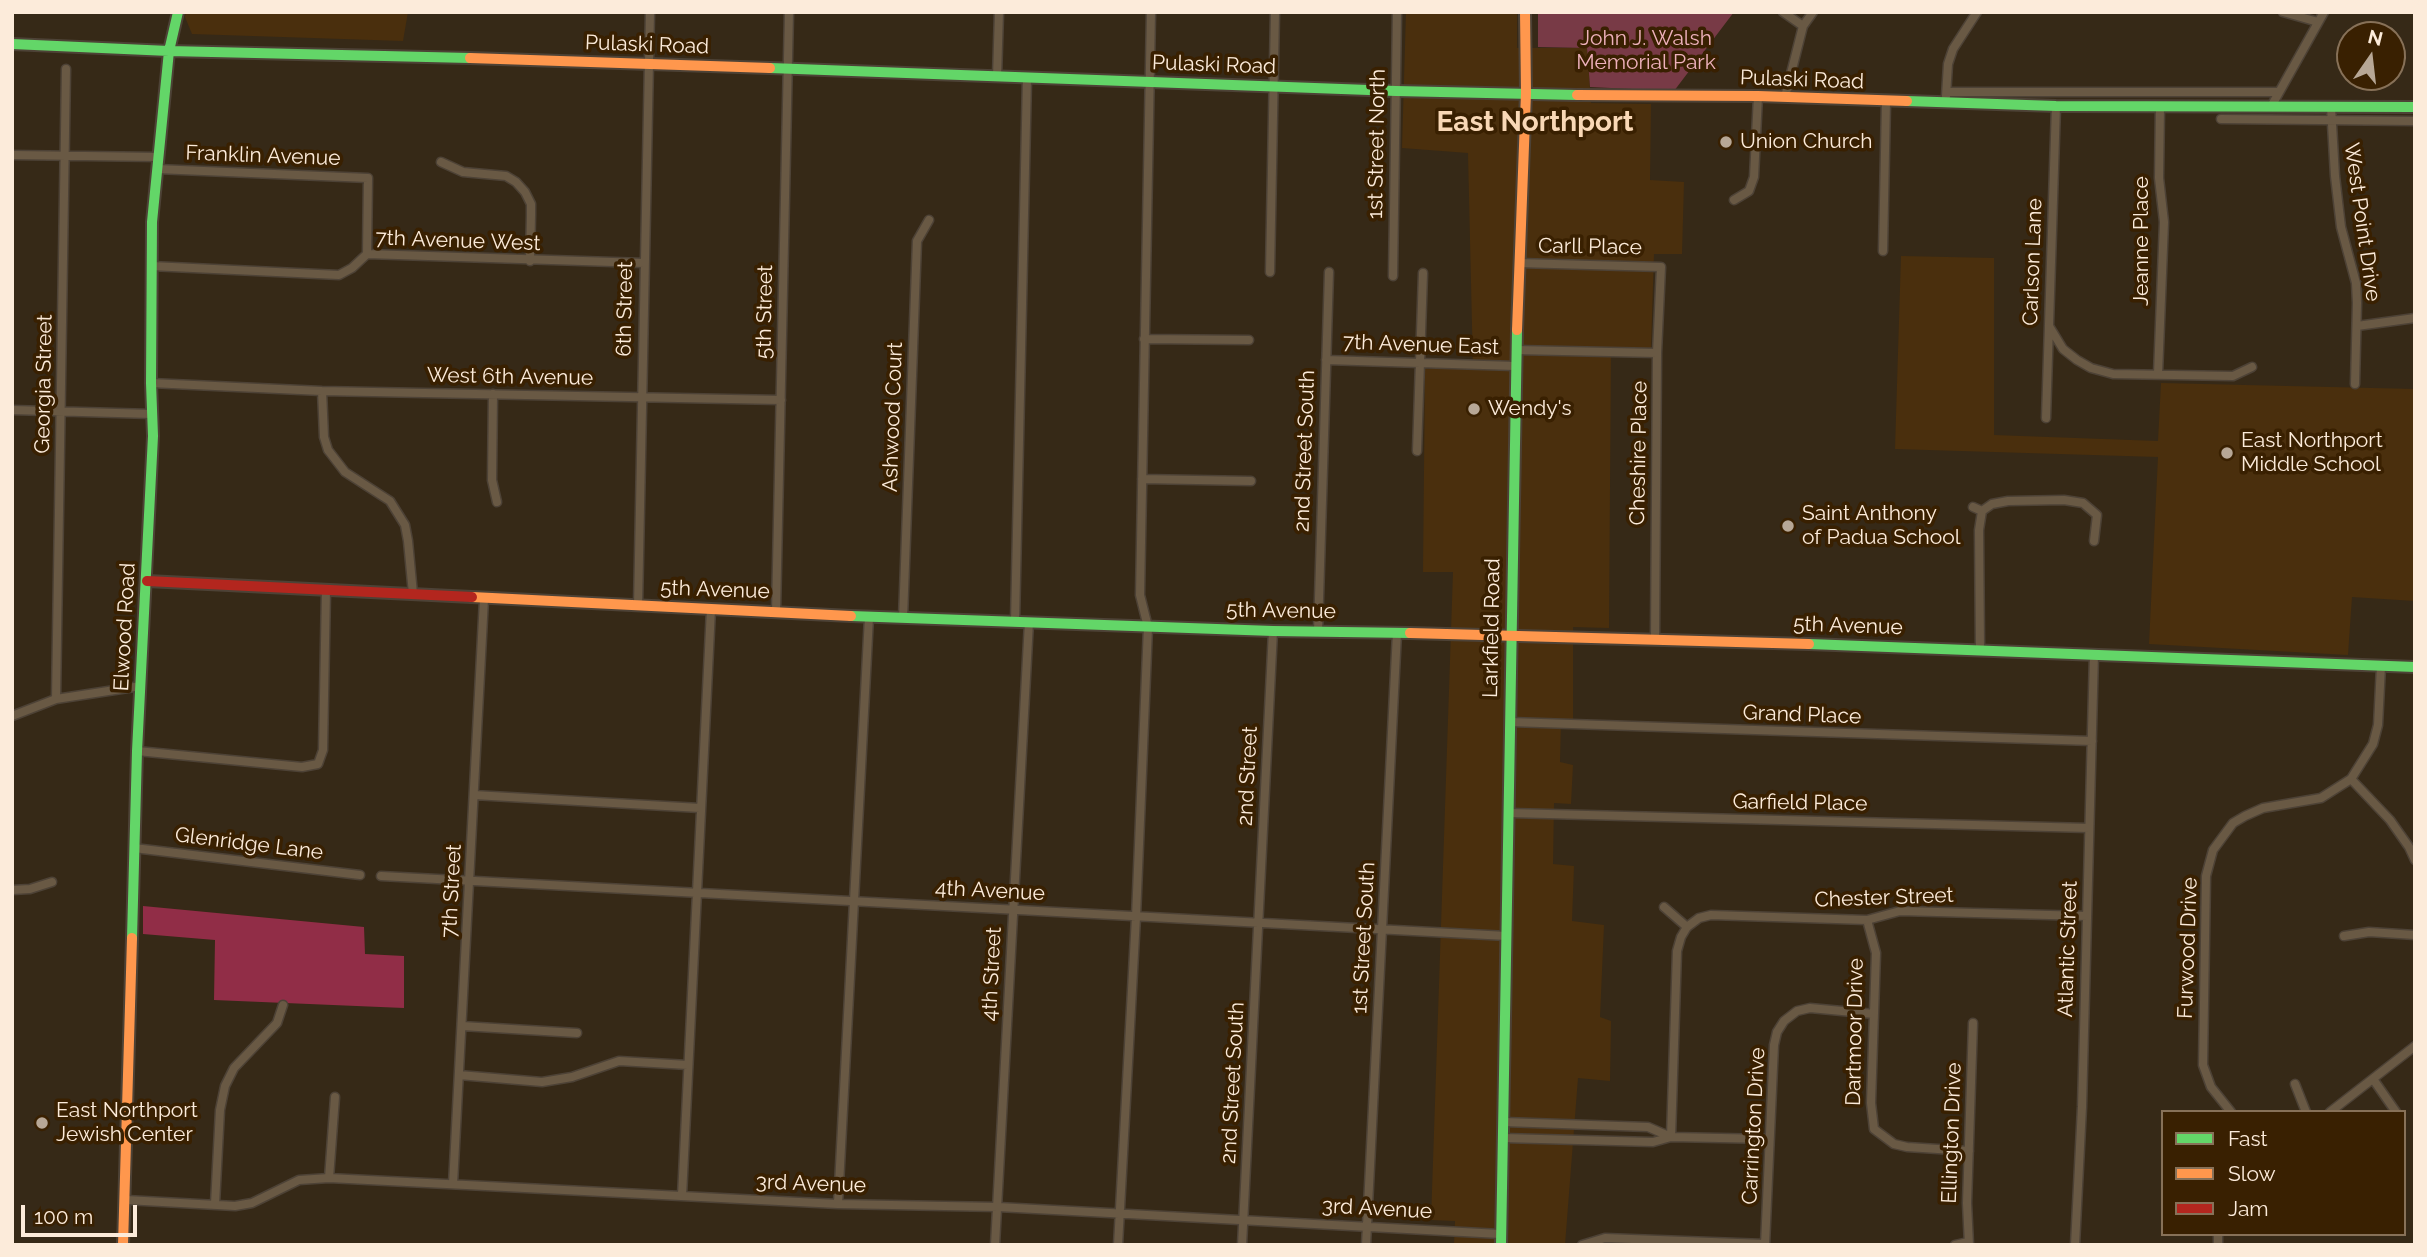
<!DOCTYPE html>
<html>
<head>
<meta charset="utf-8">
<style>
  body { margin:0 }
  #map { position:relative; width:2427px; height:1257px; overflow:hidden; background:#362917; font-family:Raleway,sans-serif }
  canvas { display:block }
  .frame { position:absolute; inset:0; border:14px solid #fcebda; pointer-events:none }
  .legend { position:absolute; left:2161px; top:1110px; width:245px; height:126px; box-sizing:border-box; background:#392001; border:2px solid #877158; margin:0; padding:9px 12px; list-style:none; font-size:21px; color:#fcebda }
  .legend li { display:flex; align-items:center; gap:14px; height:35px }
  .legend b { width:35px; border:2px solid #877158 }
  .north { position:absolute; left:2336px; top:21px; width:70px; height:70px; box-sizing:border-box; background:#392001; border:2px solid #877158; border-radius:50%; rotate:14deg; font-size:19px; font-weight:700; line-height:28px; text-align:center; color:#fcebda }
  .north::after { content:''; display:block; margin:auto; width:24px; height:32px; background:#b7a796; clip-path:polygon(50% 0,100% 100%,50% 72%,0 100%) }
  .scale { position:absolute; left:21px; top:1205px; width:116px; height:32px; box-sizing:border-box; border:4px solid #fcebda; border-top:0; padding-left:9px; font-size:21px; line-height:24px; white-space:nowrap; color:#fcebda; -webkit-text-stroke:5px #392001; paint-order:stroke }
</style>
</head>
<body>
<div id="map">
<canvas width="2427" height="1257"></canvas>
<div class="frame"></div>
<ul class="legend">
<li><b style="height:9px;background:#63d668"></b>Fast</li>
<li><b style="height:9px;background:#ff974d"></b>Slow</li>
<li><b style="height:9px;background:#b3261e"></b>Jam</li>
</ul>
<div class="north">N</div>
<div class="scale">100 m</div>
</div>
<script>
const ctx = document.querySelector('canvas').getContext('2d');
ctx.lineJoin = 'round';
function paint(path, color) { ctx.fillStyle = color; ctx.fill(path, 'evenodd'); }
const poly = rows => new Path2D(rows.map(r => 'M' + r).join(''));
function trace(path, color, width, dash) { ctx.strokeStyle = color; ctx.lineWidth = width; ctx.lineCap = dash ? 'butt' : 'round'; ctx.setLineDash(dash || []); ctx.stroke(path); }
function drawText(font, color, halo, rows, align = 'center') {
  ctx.font = font + ' Raleway,sans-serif'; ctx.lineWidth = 7; ctx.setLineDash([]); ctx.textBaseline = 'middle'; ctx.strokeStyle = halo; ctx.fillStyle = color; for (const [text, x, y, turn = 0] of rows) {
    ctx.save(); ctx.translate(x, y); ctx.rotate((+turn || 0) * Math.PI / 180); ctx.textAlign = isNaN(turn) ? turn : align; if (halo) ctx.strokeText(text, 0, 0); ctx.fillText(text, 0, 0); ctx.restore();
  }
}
paint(poly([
  [186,12,408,12,403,41,192,34,185,17],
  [1406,12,1517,12,1517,48,1587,48,1591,103,1651,104,1650,180,1684,182,1682,254,1654,254,1651,348,1611,348,1609,628,1573,627,1573,719,1561,719,1560,762,1573,765,1571,804,1554,803,1553,864,1574,866,1572,921,1604,925,1600,1017,1611,1021,1610,1081,1578,1078,1565,1245,1454,1245,1455,1221,1431,1220,1453,572,1423,572,1425,369,1473,369,1468,153,1402,148],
  [1901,256,1994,258,1994,435,2158,441,2161,383,2415,389,2415,601,2352,597,2348,655,2149,644,2158,457,1895,449]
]), '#4a2f0d');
paint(poly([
  [1538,12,1734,12,1674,91,1590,87,1587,48,1538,47]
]), '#783a46');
paint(poly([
  [143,906,364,927,365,954,404,956,404,1008,214,1000,215,940,143,934]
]), '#912d47');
const street = poly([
  [1783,12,1803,26],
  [2283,12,2318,22],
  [997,77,999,12],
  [1947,92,2279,92],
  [1946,96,1948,64,1953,49,1977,12],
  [1785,97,1803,26,1813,12],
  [2272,105,2324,12],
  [2331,107,2335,176,2341,227,2356,283,2357,303,2355,384],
  [2221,119,2415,121],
  [12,155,159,157],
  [441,162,463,172,506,176,516,182,525,192,531,204,531,215,530,261],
  [157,169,368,178,367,254],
  [1734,200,1749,191,1754,177,1758,96],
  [1883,251,1886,102],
  [1519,263,1661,267,1657,353,1655,639],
  [151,266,339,275,352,268,367,254,644,263],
  [1270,272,1275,12],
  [1393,276,1397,12],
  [2049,326,2063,349,2077,360,2091,368,2113,374,2233,376,2252,367],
  [2357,326,2415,318],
  [1144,339,1249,340],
  [1516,350,1657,353],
  [1326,360,1515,366],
  [2158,374,2164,222,2159,178,2160,107],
  [151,383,322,391,781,400],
  [322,391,324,437,328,450,345,472,390,501,405,525,408,541,413,594],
  [493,394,492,480,497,502],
  [12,410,152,414],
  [2046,418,2056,106],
  [1417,451,1423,273],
  [1142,479,1251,481],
  [1973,507,1982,511],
  [638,606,650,12],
  [776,612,789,12],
  [903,618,917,241,929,220],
  [1015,622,1027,78],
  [1318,631,1329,272],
  [1980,649,1979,530,1982,511,1992,504,2008,501,2064,500,2083,503,2097,515,2094,541],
  [56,699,66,69],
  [12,716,56,699,141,686],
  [1510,722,2092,741],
  [137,751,302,767,318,764,323,750,326,590],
  [2351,779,2390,820,2409,847,2415,860],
  [474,795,700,808],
  [1510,813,2089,828],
  [134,848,360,875],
  [381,876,1507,936],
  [12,890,30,889,52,882],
  [1664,907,1687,927],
  [1867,920,1876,953,1871,1103,1874,1129,1894,1144,1907,1147,1969,1151],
  [2344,936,2369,932,2415,935],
  [462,1026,577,1033],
  [459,1075,542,1082,572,1077,619,1061,688,1065],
  [2373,1079,2396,1112],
  [2295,1084,2306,1112],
  [2231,1112,2211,1087,2203,1065,2206,876,2213,850,2233,823,2245,816,2263,808,2321,798,2351,779,2373,744,2378,725,2381,666],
  [2330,1112,2415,1046],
  [1504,1122,1648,1127,1671,1137],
  [1671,1137,1677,951,1681,937,1687,927,1699,918,1711,915,1867,920,1900,911,2087,916],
  [1503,1138,1653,1142,1671,1137,1769,1139],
  [329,1178,335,1097],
  [453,1184,484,599],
  [682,1196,711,609],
  [126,1200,235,1206,252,1203,299,1180,329,1178,838,1204,998,1207,1500,1234],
  [215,1204,220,1110,225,1086,234,1068,277,1023,283,1005],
  [838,1204,869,617],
  [995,1245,1029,622],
  [1118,1245,1136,917,1148,627,1140,595,1151,12],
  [1242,1245,1273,631],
  [1366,1245,1397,633],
  [1582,1245,1605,1238,1765,1244],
  [1765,1245,1774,1045,1777,1032,1784,1021,1797,1011,1810,1008,1874,1014],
  [1955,1245,1968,1242],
  [1969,1245,1967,1203,1973,1023],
  [2075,1245,2082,1107,2094,654],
  [2218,1245,2218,1234]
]);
const fast = poly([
  [12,44,169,51,470,58],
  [770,68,1396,91,1577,95],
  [1907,101,2056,106,2415,107],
  [851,616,1273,631,1410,633],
  [1809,644,2415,667],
  [132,938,137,751,153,436,151,383,152,222,169,51,178,12],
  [1501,1245,1517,330]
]);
const slow = poly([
  [470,58,770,68],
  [1577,95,1758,96,1907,101],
  [1517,330,1526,93,1525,12],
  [472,597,851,616],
  [1410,633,1809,644],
  [123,1245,132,938]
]);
const jam = poly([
  [147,581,472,597]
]);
trace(street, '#4d4236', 11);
trace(fast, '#4d4236', 14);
trace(slow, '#4d4236', 14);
trace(jam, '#4d4236', 14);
trace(street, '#695944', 8);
trace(fast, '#63d668', 10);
trace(slow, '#ff974d', 10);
trace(jam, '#b3261e', 10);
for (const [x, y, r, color] of [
  [1726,142,7,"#b7a796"],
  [1474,409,7,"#b7a796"],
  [2227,453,7,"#b7a796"],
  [1788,526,7,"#b7a796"],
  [42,1123,7,"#b7a796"]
]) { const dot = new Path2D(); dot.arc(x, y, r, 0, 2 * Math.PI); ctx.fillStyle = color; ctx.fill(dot); trace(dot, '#392001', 2.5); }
drawText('21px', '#eeb1bc', '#392001', [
  ["John J. Walsh",1646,39],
  ["Memorial Park",1646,63]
]);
drawText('21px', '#fcebda', '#392001', [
  ["Pulaski Road",647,45,2],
  ["Pulaski Road",1214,65,2],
  ["Pulaski Road",1802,80,2],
  ["1st Street North",1377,144,-89],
  ["Franklin Avenue",263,156,2],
  ["West Point Drive",2362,222,82],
  ["7th Avenue West",458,241,2],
  ["Jeanne Place",2142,241,-90],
  ["Carll Place",1590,247,1],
  ["Carlson Lane",2033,262,-88],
  ["6th Street",625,309,-89],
  ["5th Street",765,312,-89],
  ["7th Avenue East",1421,345,2],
  ["West 6th Avenue",510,377,1],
  ["Georgia Street",44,384,-89],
  ["Ashwood Court",893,417,-88],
  ["2nd Street South",1305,451,-88],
  ["Cheshire Place",1639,453,-89],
  ["5th Avenue",715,590,2],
  ["5th Avenue",1281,611,1],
  ["5th Avenue",1848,626,2],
  ["Elwood Road",125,627,-87],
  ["Larkfield Road",1492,628,-89],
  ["Grand Place",1802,715,2],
  ["2nd Street",1248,776,-87],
  ["Garfield Place",1800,803,1],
  ["Glenridge Lane",249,844,7],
  ["7th Street",452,891,-87],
  ["4th Avenue",990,891,3],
  ["Chester Street",1884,898,-2],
  ["1st Street South",1364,938,-87],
  ["Furwood Drive",2188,948,-88],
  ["Atlantic Street",2068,949,-88],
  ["4th Street",992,974,-87],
  ["Dartmoor Drive",1855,1032,-89],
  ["2nd Street South",1233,1083,-87],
  ["Carrington Drive",1754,1126,-87],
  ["Ellington Drive",1952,1133,-88],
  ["3rd Avenue",811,1184,2],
  ["3rd Avenue",1377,1209,3]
]);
drawText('21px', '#fcebda', '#392001', [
  ["Union Church",1740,142],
  ["Wendy's",1488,409],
  ["East Northport",2241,441],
  ["Middle School",2241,465],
  ["Saint Anthony",1802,514],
  ["of Padua School",1802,538],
  ["East Northport",56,1111],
  ["Jewish Center",56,1135]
], 'left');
drawText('bold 28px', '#f9d8b6', '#392001', [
  ["East Northport",1535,123]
]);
</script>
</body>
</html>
